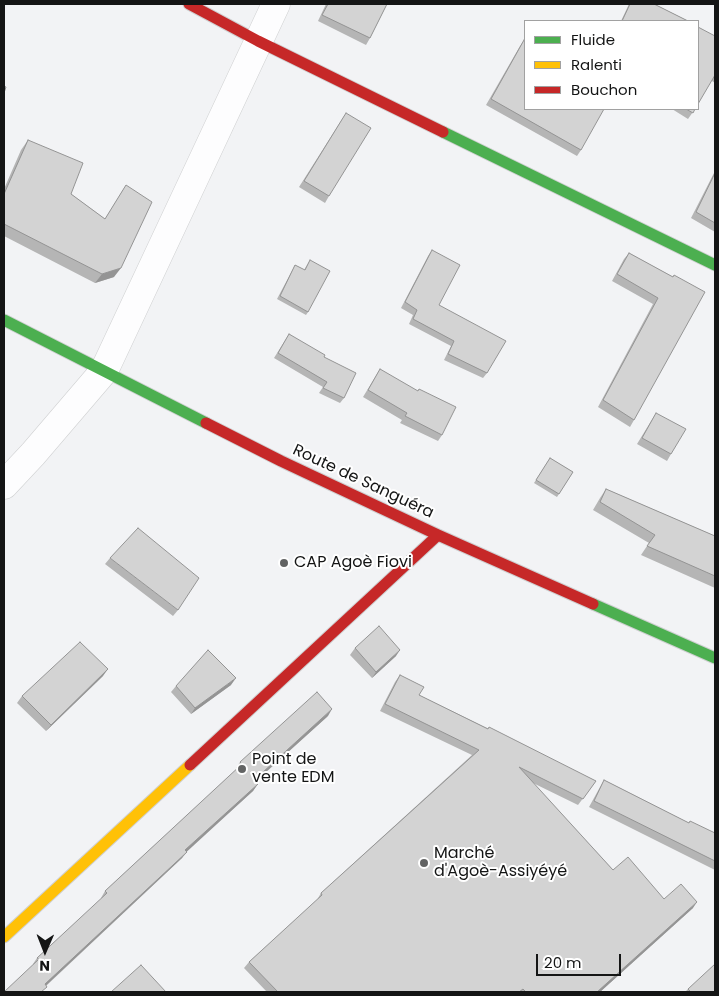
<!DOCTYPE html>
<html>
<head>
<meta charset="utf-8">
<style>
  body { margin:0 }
  #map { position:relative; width:719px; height:996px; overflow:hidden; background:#f2f3f5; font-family:Poppins,sans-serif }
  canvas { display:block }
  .frame { position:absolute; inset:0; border:5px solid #141515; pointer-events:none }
  .legend { position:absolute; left:524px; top:20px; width:175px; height:90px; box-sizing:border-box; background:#fff; border:1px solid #a1a1a1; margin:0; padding:6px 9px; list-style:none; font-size:15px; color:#141515 }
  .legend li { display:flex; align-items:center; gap:10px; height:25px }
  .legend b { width:25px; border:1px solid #a1a1a1 }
  .north { position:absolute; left:20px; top:926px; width:50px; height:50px; -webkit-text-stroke:4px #fff; paint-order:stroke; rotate:181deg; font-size:14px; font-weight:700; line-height:20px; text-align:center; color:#141515 }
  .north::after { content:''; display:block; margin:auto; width:18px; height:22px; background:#141515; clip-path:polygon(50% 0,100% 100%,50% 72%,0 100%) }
  .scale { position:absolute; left:536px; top:954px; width:85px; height:22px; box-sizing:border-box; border:2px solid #141515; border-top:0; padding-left:6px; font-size:15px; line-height:18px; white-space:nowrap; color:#141515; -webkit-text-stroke:4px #fff; paint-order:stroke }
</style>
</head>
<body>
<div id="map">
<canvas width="719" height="996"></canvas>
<div class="frame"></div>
<ul class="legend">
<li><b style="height:6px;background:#4caf50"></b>Fluide</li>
<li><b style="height:6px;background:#ffc107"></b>Ralenti</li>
<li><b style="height:6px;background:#c62828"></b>Bouchon</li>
</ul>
<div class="north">N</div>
<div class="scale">20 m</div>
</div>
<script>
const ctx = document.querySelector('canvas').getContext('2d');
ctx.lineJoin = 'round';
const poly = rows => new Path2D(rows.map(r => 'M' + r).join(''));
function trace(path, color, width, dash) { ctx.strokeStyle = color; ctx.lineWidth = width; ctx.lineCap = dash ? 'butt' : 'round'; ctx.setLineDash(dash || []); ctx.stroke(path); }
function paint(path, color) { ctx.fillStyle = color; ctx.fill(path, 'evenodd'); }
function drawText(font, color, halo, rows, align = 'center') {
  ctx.font = font + ' Poppins,sans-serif'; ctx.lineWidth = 4; ctx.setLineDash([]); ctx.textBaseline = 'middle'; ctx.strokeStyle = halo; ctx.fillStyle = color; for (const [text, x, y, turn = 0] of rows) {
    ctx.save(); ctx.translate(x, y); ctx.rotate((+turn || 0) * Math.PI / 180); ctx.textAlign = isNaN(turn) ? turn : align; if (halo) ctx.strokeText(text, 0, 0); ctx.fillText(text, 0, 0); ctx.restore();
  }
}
const street = poly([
  [4,485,33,454,104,371,276,4]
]);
const fast = poly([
  [443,132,715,265],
  [4,320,206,423],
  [593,604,715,658]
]);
const slow = poly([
  [4,937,190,765]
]);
const jam = poly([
  [189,4,258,41,443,132],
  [206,423,281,461,438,535,593,604],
  [190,765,438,535]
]);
trace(street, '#cfd0d1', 29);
trace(fast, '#cfd0d1', 13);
trace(slow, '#cfd0d1', 13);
trace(jam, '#cfd0d1', 13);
trace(street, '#fdfdfe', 28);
trace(fast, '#4caf50', 11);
trace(slow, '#ffc107', 11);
trace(jam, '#c62828', 11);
paint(poly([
  [326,4,387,4,370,38,366,45,318,21],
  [629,4,654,4,688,21,621,21],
  [715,36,715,83,712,81],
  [524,40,581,150,577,156,486,105,520,46],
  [672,109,695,109,688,119],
  [346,113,329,196,325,203,299,187],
  [28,140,71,194,105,219,126,185,114,277,95,283,4,236,4,189,21,150],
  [715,171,715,232,691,218],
  [432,250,439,305,487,373,483,378,444,360,451,346,409,324,413,315,401,308,428,256],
  [629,253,673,277,634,420,630,427,598,407,653,304,612,281,624,259],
  [310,260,308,312,306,315,277,299,295,265,304,270],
  [289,334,324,357,344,398,340,403,319,393,323,387,274,358],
  [380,369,442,435,438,441,400,423,402,420,363,397],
  [656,413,671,454,667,461,637,444],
  [550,458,573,472,557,497,534,483],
  [606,489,715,536,715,588,641,555,649,543,593,510,600,498],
  [110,558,178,610,173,616,105,564],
  [355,648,396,656,372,678,350,655],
  [400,675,419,695,596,781,578,805,533,783,613,870,664,899,693,908,600,992,267,992,244,968,249,962,317,900,321,893,472,755,380,711,395,682],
  [103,676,46,731,17,703,22,696],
  [231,685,191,714,171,692,176,686],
  [328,716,264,774,253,791,186,851,182,858,46,986,33,964,37,958,102,899,101,898,105,891,237,769,236,768,240,762],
  [604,780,689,823,715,833,715,870,589,807,600,787],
  [688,989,715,992,685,992]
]), '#b5b5b5');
paint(poly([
  [121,268,114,277,95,283,102,274],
  [400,650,396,656,372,678,376,672],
  [108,669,103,676,46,731,51,725],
  [236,678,231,685,191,714,195,708],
  [332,709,328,716,258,779,263,772],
  [258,784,253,791,181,857,185,850],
  [187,852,182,858,40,991,45,984],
  [697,902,693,908,600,992,597,992]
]), '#949494');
const building = poly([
  [328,4,387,4,370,38,322,15,328,4],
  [630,4,654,4,688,21,622,21,630,4],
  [698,27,715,36,715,75,698,104,698,27],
  [524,40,525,41,525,109,604,109,581,150,491,99,524,40],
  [4,86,6,87,4,93,4,86],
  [686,109,695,109,693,113,686,109],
  [346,113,371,128,329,196,304,181,346,113],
  [28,140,83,163,71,194,105,219,126,185,152,202,121,268,102,274,4,224,4,194,28,140],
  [715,173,715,223,696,212,715,173],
  [432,250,460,265,439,305,506,341,487,373,448,354,454,341,413,319,417,310,405,302,432,250],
  [629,253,673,277,674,275,705,292,634,420,603,400,658,298,617,274,629,253],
  [310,260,330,271,308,312,280,296,295,265,305,270,310,260],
  [289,334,325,355,324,357,356,373,344,398,323,388,327,382,278,353,289,334],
  [380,369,418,391,419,389,456,407,442,435,405,416,407,413,368,390,380,369],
  [656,413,686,429,671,454,642,438,656,413],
  [550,458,573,472,559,494,536,480,550,458],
  [606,489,715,536,715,576,647,546,655,535,600,502,606,489],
  [138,528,199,578,178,610,110,558,138,528],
  [379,626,400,650,376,672,355,648,379,626],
  [80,642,108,669,51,725,22,696,80,642],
  [208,650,236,678,195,708,176,686,208,650],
  [400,675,424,687,419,695,488,729,489,727,596,781,583,799,519,767,613,870,628,857,664,899,681,884,697,902,597,992,526,992,523,989,519,992,278,992,249,962,322,895,321,893,479,750,385,704,400,675],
  [317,692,332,709,263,772,265,774,256,783,258,784,185,850,187,852,45,984,47,987,41,992,4,992,39,959,37,958,107,893,105,891,242,764,240,762,317,692],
  [604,780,689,823,690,821,715,833,715,861,594,801,604,780],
  [715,964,715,992,691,992,688,989,715,964],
  [141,965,166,992,111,992,141,965]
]);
paint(building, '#d3d3d3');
trace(building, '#949494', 1);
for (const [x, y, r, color] of [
  [284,563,5,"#626363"],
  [242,769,5,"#626363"],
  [424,863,5,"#626363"]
]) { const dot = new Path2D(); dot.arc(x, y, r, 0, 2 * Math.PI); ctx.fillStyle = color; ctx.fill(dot); trace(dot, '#fff', 2); }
drawText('16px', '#141515', '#fff', [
  ["Route de Sanguéra",363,482,25]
]);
drawText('16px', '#141515', '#fff', [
  ["CAP Agoè Fiovi",294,563],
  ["Point de",252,760],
  ["vente EDM",252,778],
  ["Marché",434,854],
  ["d'Agoè-Assiyéyé",434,872]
], 'left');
</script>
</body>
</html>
